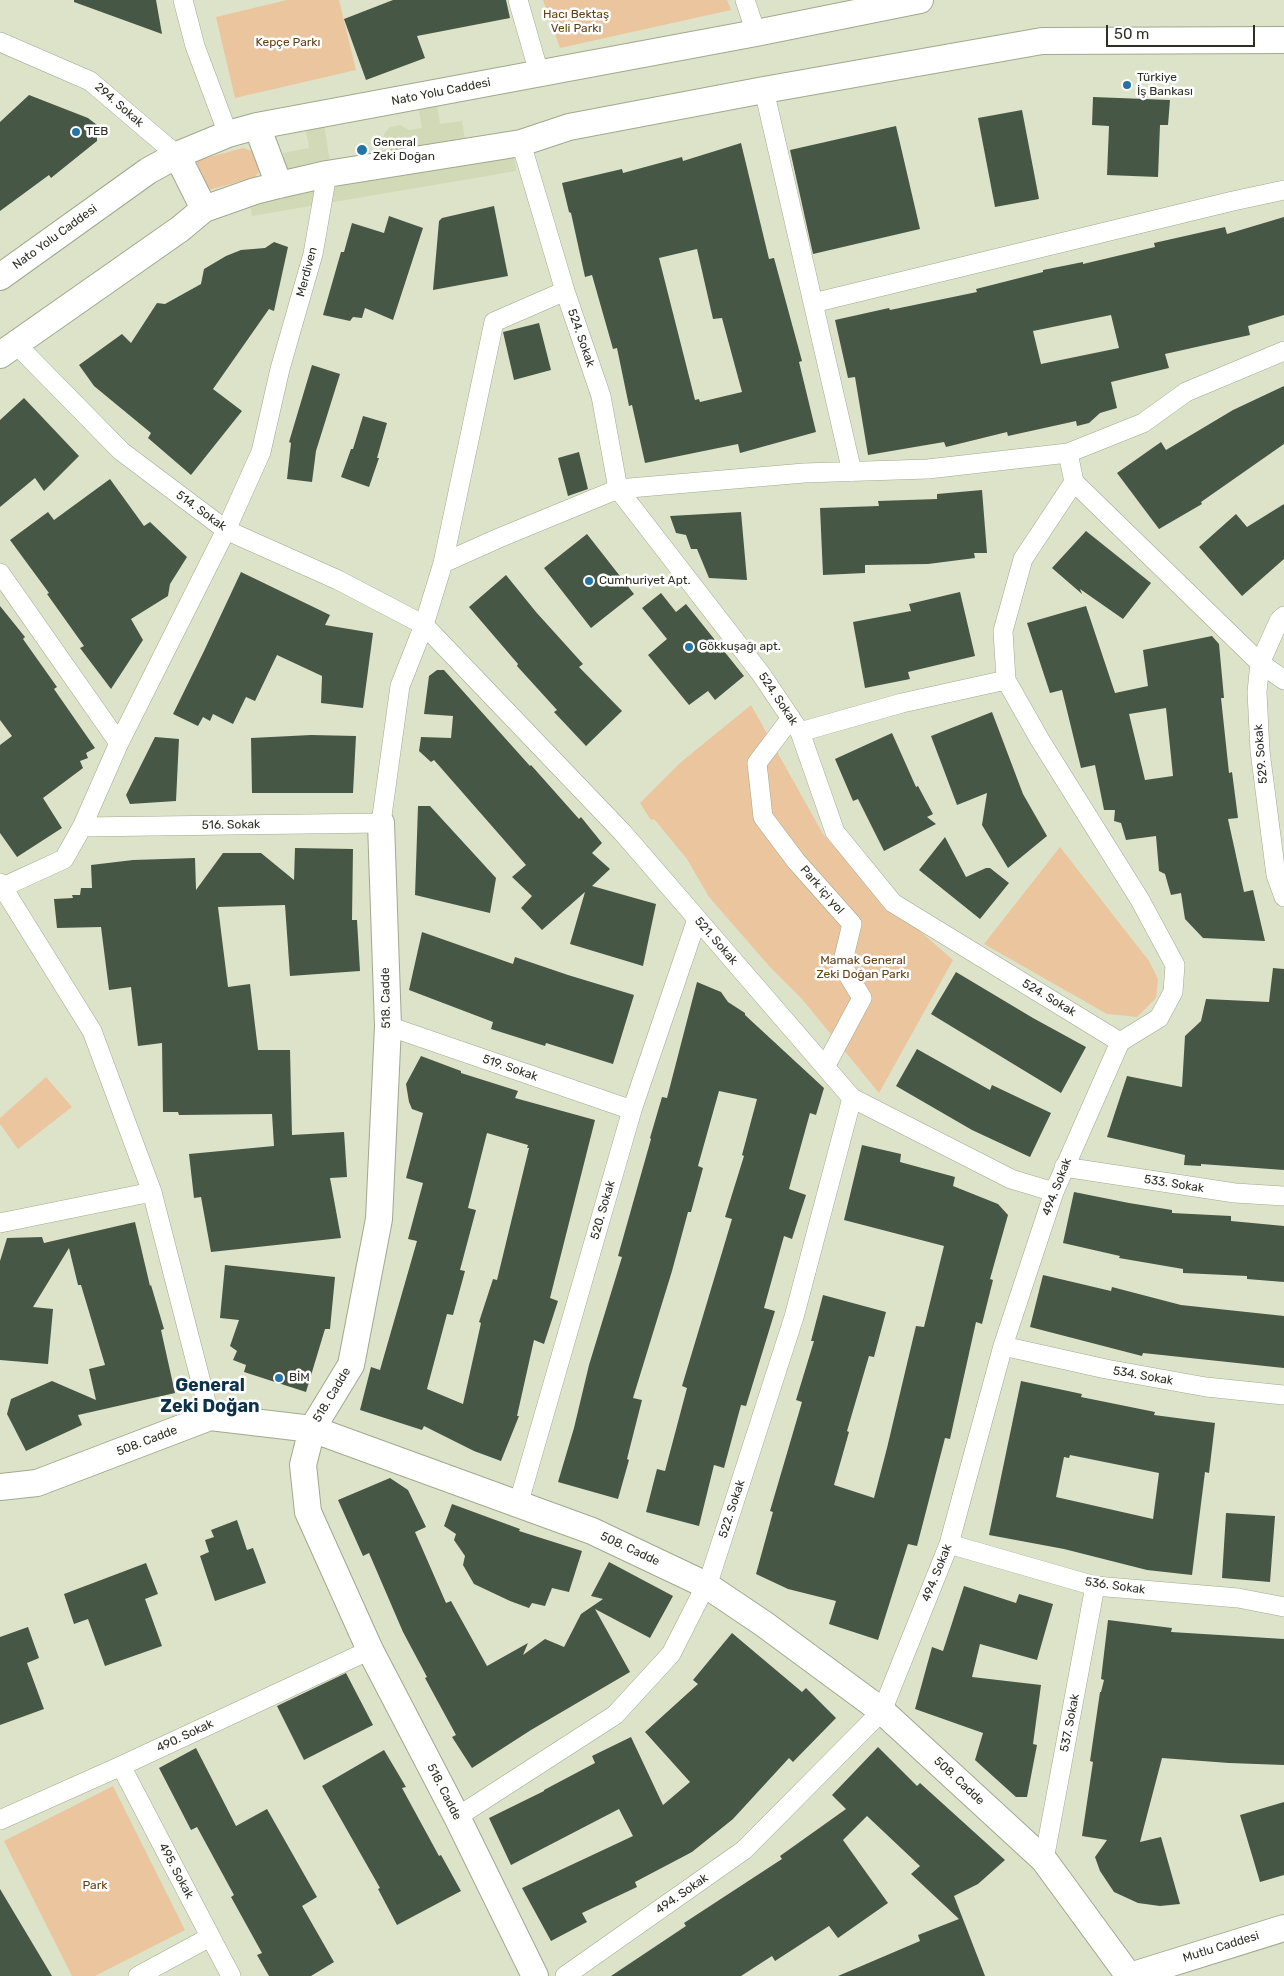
<!DOCTYPE html>
<html>
<head>
<meta charset="utf-8">
<style>
  body { margin:0 }
  #map { position:relative; width:1284px; height:1976px; overflow:hidden; background:#dde3c9; font-family:Rubik,sans-serif }
  canvas { display:block }
  .scale { position:absolute; left:1106px; top:25px; width:149px; height:22px; box-sizing:border-box; border:2px solid #2e3026; border-top:0; padding-left:6px; font-size:15px; line-height:18px; white-space:nowrap; color:#2e3026; -webkit-text-stroke:4px #fff; paint-order:stroke }
</style>
</head>
<body>
<div id="map">
<canvas width="1284" height="1976"></canvas>
<div class="scale">50 m</div>
</div>
<script>
const ctx = document.querySelector('canvas').getContext('2d');
ctx.lineJoin = 'round';
function paint(path, color) { ctx.fillStyle = color; ctx.fill(path, 'evenodd'); }
const poly = rows => new Path2D(rows.map(r => 'M' + r).join(''));
function trace(path, color, width, dash) { ctx.strokeStyle = color; ctx.lineWidth = width; ctx.lineCap = dash ? 'butt' : 'round'; ctx.setLineDash(dash || []); ctx.stroke(path); }
function drawText(font, color, halo, rows, align = 'center') {
  ctx.font = font + ' Rubik,sans-serif'; ctx.lineWidth = 5; ctx.setLineDash([]); ctx.textBaseline = 'middle'; ctx.strokeStyle = halo; ctx.fillStyle = color; for (const [text, x, y, turn = 0] of rows) {
    ctx.save(); ctx.translate(x, y); ctx.rotate((+turn || 0) * Math.PI / 180); ctx.textAlign = isNaN(turn) ? turn : align; if (halo) ctx.strokeText(text, 0, 0); ctx.fillText(text, 0, 0); ctx.restore();
  }
}
paint(poly([
  [502,80,504,94,437,105,440,124,462,121,465,140,514,157,516,171,252,216,250,201,286,172,283,153,309,148,305,126],
  [418,107,422,128,409,130,400,125,390,127,384,134,383,144,387,152,428,170,334,187,324,124]
]), '#d1d9b6');
paint(poly([
  [287,0,339,0,356,70,235,98,216,17],
  [543,0,727,0,731,10,560,48],
  [243,148,252,151,257,158,260,169,258,173,255,177,209,190,195,163,202,159],
  [751,705,823,834,861,877,905,918,953,960,879,1093,802,999,770,967,709,897,687,859,654,819,651,820,640,803,680,763],
  [1060,847,1149,961,1158,979,1156,998,1137,1017,1107,1014,984,944],
  [46,1077,72,1107,18,1149,0,1124,0,1118],
  [113,1786,185,1930,95,1976,72,1976,4,1841]
]), '#ebc59d');
paint(poly([
  [74,0,156,0,162,34,74,2],
  [393,0,506,0,510,18,417,36,425,58,366,80,344,19],
  [29,95,88,118,97,125,97,141,51,178,49,175,0,211,0,122],
  [1093,97,1170,100,1168,125,1160,125,1158,177,1107,175,1109,126,1092,125],
  [1022,110,1039,199,995,207,978,118],
  [896,126,920,229,813,254,790,150],
  [741,143,769,259,774,258,802,361,799,362,816,432,740,453,738,444,645,463,632,405,629,406,617,348,613,349,592,275,585,277,571,213,569,212,562,183,622,169,623,173,682,157,683,161],
  [697,249,713,319,722,318,742,392,700,402,699,399,695,400,659,258],
  [494,206,508,276,433,290,439,221,442,218],
  [389,216,423,228,393,320,365,308,362,318,353,317,350,321,323,315,341,252,344,252,352,223,384,233],
  [1284,217,1284,315,1248,326,1250,335,1165,354,1169,368,1111,382,1117,408,1100,413,1089,423,1077,426,1076,421,1008,436,1007,432,946,447,944,442,868,455,855,377,848,378,835,320,889,308,890,310,977,292,976,289,1043,272,1043,270,1083,262,1083,264,1155,247,1154,243,1225,227,1227,234],
  [1111,315,1119,348,1041,364,1033,331],
  [274,242,288,247,274,311,269,309,213,389,242,411,191,475,148,438,151,433,94,386,79,365,122,334,131,343,157,303,165,304,201,284,204,269,226,256,241,250,265,248],
  [539,323,551,370,514,380,503,332],
  [312,365,340,374,316,451,312,482,287,479,291,443,289,442],
  [1284,386,1284,444,1201,502,1202,504,1159,529,1117,473,1161,442,1166,450,1233,410],
  [24,398,79,456,44,491,35,478,0,507,0,420],
  [363,416,387,423,377,458,379,458,369,487,341,477,351,449,353,449],
  [579,452,588,489,568,496,558,458],
  [110,479,144,526,150,522,187,557,170,584,168,596,131,619,143,640,111,689,80,648,84,646,47,594,49,593,10,540,48,512,54,520],
  [982,490,987,553,974,553,975,558,928,564,865,565,865,573,823,575,820,508,879,506,878,501,937,499,937,494],
  [1284,504,1284,559,1242,596,1199,547,1236,514,1247,527],
  [741,512,747,580,709,578,697,549,691,549,686,535,676,533,670,516],
  [1086,531,1151,583,1123,619,1080,589,1082,594,1052,568],
  [587,534,634,594,591,628,544,568],
  [241,572,330,615,325,625,373,633,363,708,321,703,322,676,277,655,255,701,246,697,233,724,213,714,210,721,203,717,198,726,173,714,204,651],
  [506,575,536,612,583,664,579,667,622,711,586,746,554,712,557,710,517,666,518,664,469,607],
  [960,592,975,656,908,672,910,679,865,688,853,622,911,611,909,604],
  [661,593,676,612,686,604,744,676,715,700,708,691,689,705,648,655,667,639,642,608],
  [0,606,25,637,23,639,57,687,54,689,95,748,86,753,88,758,80,761,83,768,43,798,62,828,17,857,0,833,0,745,12,736,0,720],
  [1086,606,1115,693,1148,686,1143,650,1212,636,1219,644,1224,698,1221,698,1229,773,1232,772,1238,818,1228,819,1244,892,1253,890,1265,941,1203,938,1185,919,1181,893,1171,895,1165,874,1159,871,1156,836,1126,840,1121,823,1114,821,1115,810,1104,810,1095,765,1081,768,1062,690,1050,693,1027,623],
  [1166,708,1173,776,1145,780,1129,714],
  [437,670,444,670,530,766,531,765,579,819,581,817,602,843,592,853,610,869,592,886,656,904,643,966,570,944,585,892,542,930,521,908,532,896,512,877,526,865,434,760,431,762,419,751,421,737,451,738,453,716,424,714,429,676],
  [992,712,1023,794,1047,836,1008,868,982,825,987,793,957,805,931,736],
  [892,733,916,787,918,786,933,814,927,817,936,824,884,851,858,799,853,801,835,759],
  [311,735,356,736,353,793,252,793,251,738],
  [155,737,179,739,176,801,130,804,126,795],
  [418,806,430,806,496,878,490,913,415,895],
  [945,837,966,877,986,868,990,868,1009,883,980,919,919,870],
  [295,848,353,849,352,920,357,920,360,971,290,976,285,905,218,907,228,987,250,984,258,1050,290,1050,292,1135,344,1132,347,1177,330,1178,341,1238,211,1252,201,1197,194,1198,189,1154,274,1146,272,1114,179,1115,178,1112,163,1112,162,1043,138,1046,131,987,109,990,101,927,57,928,54,899,73,898,72,895,80,895,81,888,92,888,91,865,133,860,195,858,196,890,223,853,261,853,294,880],
  [422,932,513,964,515,957,568,975,634,995,613,1064,546,1043,545,1046,491,1029,493,1022,409,990],
  [1273,968,1284,969,1284,1170,1201,1164,1201,1166,1184,1165,1185,1155,1107,1137,1127,1076,1182,1087,1185,1036,1201,1021,1206,999,1269,1002],
  [956,972,1033,1018,1086,1047,1061,1093,931,1014],
  [697,982,721,992,728,1002,745,1013,745,1015,824,1088,816,1115,810,1113,789,1189,806,1195,792,1239,784,1236,764,1308,775,1311,746,1406,741,1405,724,1468,714,1465,699,1526,646,1512,657,1469,665,1471,687,1388,682,1386,732,1219,725,1217,744,1156,742,1155,757,1099,719,1091,698,1166,703,1168,691,1212,688,1212,672,1271,633,1398,642,1400,627,1459,629,1460,618,1499,558,1482,574,1428,589,1365,622,1257,618,1256,651,1139,650,1138,662,1097,667,1098],
  [917,1049,990,1090,992,1085,1051,1113,1030,1157,972,1130,896,1086],
  [421,1056,461,1071,461,1073,518,1091,515,1098,595,1120,550,1298,558,1301,544,1344,534,1340,517,1416,519,1416,501,1461,474,1451,424,1426,422,1430,360,1410,371,1367,380,1370,417,1241,408,1239,423,1183,406,1178,423,1113,412,1109,409,1102,406,1084],
  [487,1133,528,1145,527,1148,529,1148,497,1280,493,1279,479,1322,481,1323,463,1404,427,1389,447,1314,453,1315,465,1271,460,1270,476,1210,468,1208],
  [862,1145,901,1154,900,1162,955,1177,953,1186,998,1204,1008,1215,990,1279,993,1280,982,1324,976,1322,950,1439,945,1438,917,1546,908,1544,878,1640,829,1624,836,1601,788,1589,756,1574,773,1512,770,1511,802,1402,796,1400,814,1341,811,1341,823,1295,886,1312,874,1357,869,1356,847,1431,849,1432,834,1485,874,1498,887,1448,916,1326,924,1327,944,1246,844,1220],
  [1074,1192,1129,1203,1172,1210,1172,1213,1231,1216,1231,1221,1284,1226,1284,1282,1247,1279,1247,1276,1183,1273,1183,1269,1119,1258,1120,1256,1063,1243],
  [135,1222,150,1286,151,1285,164,1329,161,1330,175,1393,78,1415,82,1425,26,1451,7,1414,11,1399,52,1381,96,1400,89,1369,105,1365,81,1285,78,1285,69,1248,33,1307,53,1309,48,1364,0,1360,0,1261,7,1238,42,1237,44,1243],
  [225,1265,335,1277,330,1329,325,1329,306,1392,244,1372,246,1365,233,1360,237,1351,230,1346,239,1320,220,1318],
  [1043,1275,1111,1291,1112,1287,1181,1305,1284,1316,1284,1368,1143,1353,1142,1356,1030,1327],
  [1021,1381,1082,1394,1081,1397,1155,1412,1154,1415,1215,1423,1209,1473,1205,1472,1192,1575,1147,1570,1064,1549,989,1535],
  [1070,1455,1159,1473,1153,1519,1056,1497,1064,1457,1069,1458],
  [390,1478,408,1490,426,1527,415,1532,446,1603,451,1601,487,1666,528,1643,523,1655,545,1639,564,1647,581,1614,603,1599,591,1596,609,1562,673,1596,650,1638,595,1609,630,1672,531,1730,472,1768,452,1737,456,1735,425,1678,427,1677,403,1632,369,1553,363,1556,338,1500],
  [452,1504,520,1529,519,1531,582,1551,569,1592,552,1588,545,1606,532,1603,529,1608,510,1601,474,1584,463,1565,465,1556,454,1540,456,1534,444,1526],
  [1226,1513,1275,1516,1270,1582,1222,1578],
  [237,1520,247,1550,253,1548,266,1583,215,1601,200,1556,209,1552,205,1540,214,1537,211,1530],
  [146,1563,158,1594,145,1599,162,1646,105,1666,88,1619,74,1624,64,1594],
  [964,1586,1016,1603,1019,1594,1053,1604,1037,1660,980,1644,972,1677,1041,1685,1033,1744,1037,1745,1027,1797,1016,1797,975,1760,983,1733,915,1709,932,1647,943,1651],
  [1108,1620,1172,1628,1171,1632,1284,1639,1284,1765,1229,1763,1162,1758,1140,1842,1161,1837,1180,1904,1160,1906,1138,1903,1114,1892,1100,1871,1095,1857,1107,1840,1082,1836,1093,1762,1090,1761,1100,1692,1101,1692,1104,1680,1101,1679],
  [28,1627,39,1658,27,1663,44,1709,0,1725,0,1637],
  [732,1633,802,1692,806,1688,836,1718,793,1762,789,1758,733,1819,692,1852,635,1882,637,1887,582,1913,587,1922,551,1941,522,1888,633,1836,619,1809,511,1865,489,1818,544,1791,544,1790,595,1763,592,1756,631,1737,663,1805,690,1782,645,1732,698,1684,693,1680],
  [346,1673,373,1725,304,1760,277,1706],
  [878,1747,917,1786,920,1783,1005,1860,978,1884,954,1896,985,1976,838,1976,920,1941,918,1935,959,1919,911,1874,920,1866,867,1816,843,1840,888,1903,838,1938,829,1926,775,1961,772,1956,741,1976,611,1976,686,1926,684,1923,782,1859,780,1856,846,1809,832,1795],
  [196,1748,236,1826,267,1809,317,1897,302,1906,334,1962,311,1976,269,1976,257,1955,262,1953,231,1897,234,1895,197,1827,191,1830,159,1768],
  [384,1750,406,1787,402,1788,439,1856,441,1855,461,1891,397,1925,378,1889,380,1888,322,1786],
  [1284,1802,1284,1875,1260,1882,1240,1815],
  [0,1889,52,1976,0,1976]
]), '#475745');
const street = poly([
  [183,0,195,46,228,134],
  [518,0,539,73],
  [745,0,756,33],
  [0,42,90,81,177,155],
  [764,90,852,472],
  [521,143,565,291,601,396,618,489,761,674,800,732,835,832,893,903,1120,1042],
  [813,303,1233,201,1284,190],
  [16,344,121,451,226,530,338,580,424,625,623,833,852,1098,1011,1179,1054,1192],
  [1074,482,1260,663,1284,680],
  [443,563,494,322,565,291],
  [0,573,119,743],
  [1284,616,1279,621,1260,663,1257,692,1260,751,1276,875,1284,897],
  [791,718,757,763,763,817,796,861,852,924,842,965,862,998,825,1067],
  [800,732,902,703,1006,680],
  [82,827,381,823,400,686,424,625,443,563,499,538,618,489,804,473,928,469,1068,453],
  [0,883,92,1031,152,1192,210,1417],
  [0,886,3,887,64,859,82,827,119,743,226,530,261,452,280,369,313,254,327,174],
  [388,1026,632,1110],
  [1120,1042,1159,1018,1173,992,1175,965,1140,900,1040,740,1006,680,1003,631,1023,559,1074,482,1068,453,1143,423,1186,392,1284,351],
  [1064,1167,1235,1193,1284,1196],
  [0,1223,152,1192],
  [1003,1346,1106,1369,1206,1387,1284,1395],
  [518,1505,632,1110,697,919],
  [949,1544,1095,1586,1238,1598,1284,1607],
  [121,1766,231,1976],
  [457,1817,615,1715,671,1654,710,1577,794,1317,852,1098],
  [0,1820,121,1766,370,1650],
  [1044,1860,1095,1586],
  [138,1976,210,1937],
  [565,1976,744,1850,882,1711,949,1544,1003,1346,1054,1192,1120,1042]
]);
const secondary = poly([
  [257,126,279,185],
  [177,155,204,209],
  [0,277,148,171,177,155,228,134,257,126,756,33,920,0],
  [0,355,180,229,204,209,255,191,279,185,327,174,521,143,569,127,764,90,1042,41,1284,40],
  [381,823,388,1026,379,1219,351,1365,312,1429,303,1465,308,1512,370,1650,457,1817,535,1976],
  [0,1487,37,1483,210,1417,312,1429,592,1531,706,1585,764,1624,882,1711,1044,1860,1129,1976],
  [1130,1976,1284,1928]
]);
trace(street, '#a2a88e', 20);
trace(secondary, '#a2a88e', 28);
trace(street, '#fff', 19);
trace(secondary, '#fff', 26);
for (const [x, y, r, color] of [
  [1127,85,5,"#2574a6"],
  [76,132,5,"#2574a6"],
  [362,150,6,"#2574a6"],
  [589,581,5,"#2574a6"],
  [689,647,5,"#2574a6"],
  [279,1378,5,"#2574a6"]
]) { const dot = new Path2D(); dot.arc(x, y, r, 0, 2 * Math.PI); ctx.fillStyle = color; ctx.fill(dot); trace(dot, '#fff', 2); }
drawText('12px', '#634016', '#fff', [
  ["Hacı Bektaş",576,15],
  ["Veli Parkı",576,29],
  ["Kepçe Parkı",288,43],
  ["Mamak General",863,961],
  ["Zeki Doğan Parkı",863,975],
  ["Park",95,1886]
]);
drawText('12px', '#2e3026', '#fff', [
  ["Türkiye",1137,78],
  ["İş Bankası",1137,92],
  ["TEB",86,132],
  ["General",373,143],
  ["Zeki Doğan",373,157],
  ["Cumhuriyet Apt.",599,581],
  ["Gökkuşağı apt.",699,647],
  ["BİM",289,1378]
], 'left');
drawText('12px', '#2e3026', '#fff', [
  ["Nato Yolu Caddesi",441,92,-11],
  ["294. Sokak",119,105,41],
  ["Nato Yolu Caddesi",55,237,-36],
  ["Merdiven",307,272,-75],
  ["524. Sokak",581,338,71],
  ["514. Sokak",201,511,36],
  ["524. Sokak",778,699,56],
  ["529. Sokak",1261,754,-95],
  ["516. Sokak",231,825,-1],
  ["Park içi yol",822,890,49],
  ["521. Sokak",716,941,49],
  ["518. Cadde",386,998,-91],
  ["524. Sokak",1049,998,31],
  ["519. Sokak",510,1068,19],
  ["533. Sokak",1174,1184,9],
  ["494. Sokak",1057,1187,-69],
  ["520. Sokak",603,1210,-74],
  ["534. Sokak",1143,1376,10],
  ["518. Cadde",332,1395,-59],
  ["508. Cadde",147,1441,-21],
  ["522. Sokak",732,1509,-72],
  ["508. Cadde",630,1549,25],
  ["494. Sokak",937,1573,-68],
  ["536. Sokak",1115,1586,8],
  ["537. Sokak",1070,1723,-79],
  ["490. Sokak",185,1736,-25],
  ["508. Cadde",959,1781,43],
  ["518. Cadde",444,1792,63],
  ["495. Sokak",176,1871,62],
  ["494. Sokak",682,1894,-35],
  ["Mutlu Caddesi",1221,1947,-17]
]);
drawText('bold 18px', '#0d334b', '#fff', [
  ["General",210,1386],
  ["Zeki Doğan",210,1407]
]);
</script>
</body>
</html>
